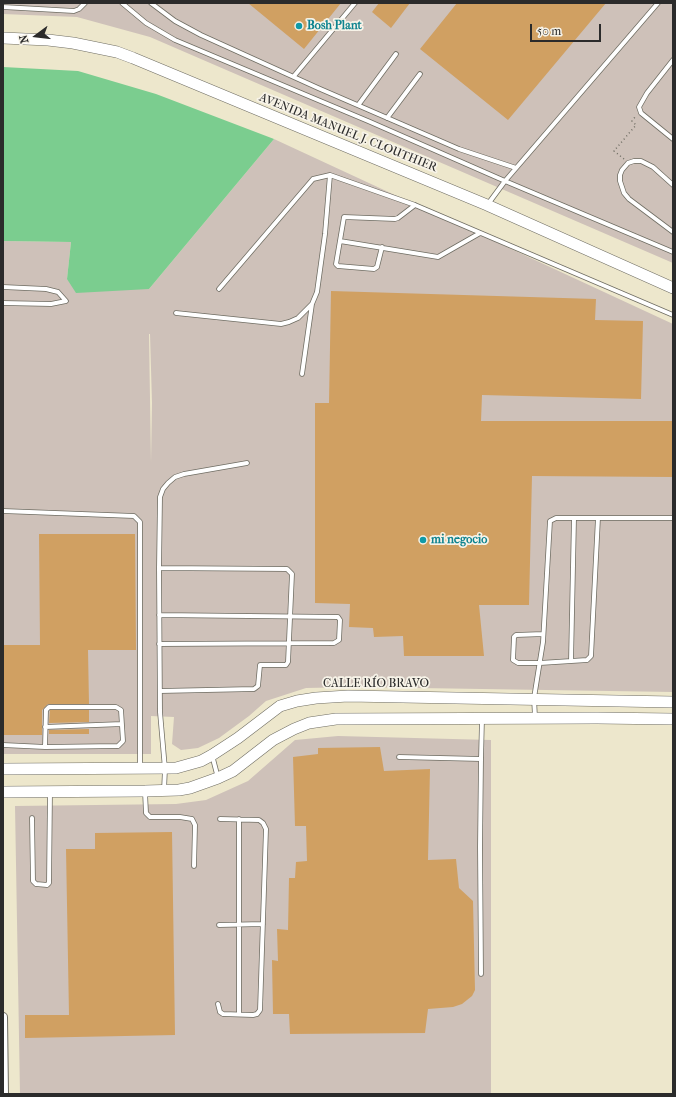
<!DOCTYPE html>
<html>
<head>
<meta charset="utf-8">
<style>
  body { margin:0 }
  #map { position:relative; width:676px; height:1097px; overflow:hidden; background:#ede7cc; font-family:"IM FELL French Canon",serif }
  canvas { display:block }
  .frame { position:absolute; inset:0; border:4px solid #2b2b2b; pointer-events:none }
  .north { position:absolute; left:16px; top:16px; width:40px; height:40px; -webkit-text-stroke:3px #f7f3e8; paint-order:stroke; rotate:255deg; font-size:11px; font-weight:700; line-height:16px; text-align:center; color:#2b2b2b }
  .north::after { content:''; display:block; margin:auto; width:14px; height:18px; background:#2b2b2b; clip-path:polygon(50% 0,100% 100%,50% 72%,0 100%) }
  .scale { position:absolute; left:530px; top:24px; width:71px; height:18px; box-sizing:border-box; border:2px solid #2b2b2b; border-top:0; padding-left:5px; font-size:12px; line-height:14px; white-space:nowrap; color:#2b2b2b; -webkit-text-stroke:3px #f7f3e8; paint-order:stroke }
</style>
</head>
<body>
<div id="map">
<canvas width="676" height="1097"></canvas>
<div class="frame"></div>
<div class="north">N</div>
<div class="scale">50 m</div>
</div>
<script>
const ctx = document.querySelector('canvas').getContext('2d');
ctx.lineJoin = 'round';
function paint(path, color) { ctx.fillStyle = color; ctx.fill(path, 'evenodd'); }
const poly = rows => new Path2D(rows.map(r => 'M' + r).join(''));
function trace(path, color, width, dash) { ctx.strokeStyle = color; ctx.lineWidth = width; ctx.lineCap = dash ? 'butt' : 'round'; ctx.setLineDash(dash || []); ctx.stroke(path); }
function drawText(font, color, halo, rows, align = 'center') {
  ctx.font = font + ' "IM FELL French Canon",serif'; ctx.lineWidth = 3.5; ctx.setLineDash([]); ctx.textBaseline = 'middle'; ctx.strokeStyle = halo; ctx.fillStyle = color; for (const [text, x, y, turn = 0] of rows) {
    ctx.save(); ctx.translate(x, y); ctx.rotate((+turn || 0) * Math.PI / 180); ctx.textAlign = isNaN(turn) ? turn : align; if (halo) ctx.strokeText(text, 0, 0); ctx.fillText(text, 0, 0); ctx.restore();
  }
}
paint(poly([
  [3,3,673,3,673,263,150,37,77,17,3,14],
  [274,139,673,324,673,692,355,687,306,688,266,701,249,716,219,738,198,748,181,750,172,744,174,717,151,716,151,754,3,754,3,241,71,242,67,279,149,289],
  [150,334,152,403,151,463,149,334],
  [338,736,491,740,491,1094,20,1094,15,806,176,804,206,800,248,781,295,740]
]), '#cec1b9');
paint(poly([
  [3,67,78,71,156,94,274,139,149,289,76,293,67,279,71,242,3,241]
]), '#7bcd8f');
paint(poly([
  [248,3,341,3,304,49],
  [379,3,410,3,391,28,372,12],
  [457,3,606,3,508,120,420,49],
  [331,291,596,299,595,320,643,321,641,399,482,395,481,421,673,421,673,477,532,476,529,605,479,605,484,656,404,656,403,636,374,637,373,628,349,627,350,604,315,603,315,403,329,403],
  [39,534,135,534,136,650,88,650,89,704,48,704,42,710,42,735,3,735,3,645,40,645],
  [50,710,89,710,89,722,49,723],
  [89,729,89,734,49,734,49,730],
  [380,747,384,771,430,769,428,860,456,859,459,888,473,901,475,990,472,996,462,1004,453,1007,428,1009,425,1033,290,1034,289,1014,273,1014,272,960,278,961,277,929,288,930,289,878,295,878,296,862,307,861,306,826,295,826,293,757,318,754,318,748],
  [172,832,175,1035,25,1038,25,1015,69,1015,66,849,95,849,95,833]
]), '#d0a062');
const lane = poly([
  [122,3,146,23,175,40,368,121,505,181,673,252],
  [151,3,175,21,201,35,318,88,459,149,516,168],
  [3,7,74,11,79,9,85,3],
  [673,60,647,93,639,107,641,113,673,139],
  [294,76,355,3],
  [359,104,396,54],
  [387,118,420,74],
  [673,185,653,167,641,161,634,161,628,163,622,170,620,175,620,181,624,193,629,199,673,232],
  [488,204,505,181,658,3],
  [340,241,438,257,480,233],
  [382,247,377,267,374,269,338,266,336,264,344,217,395,219,398,218,415,205],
  [3,287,46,289,58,292,66,301,51,304,3,303],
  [219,289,313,179,330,175,415,205,673,315],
  [176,313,281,324,289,322,298,318,312,304],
  [302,374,312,304,317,292,325,234,330,175],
  [3,511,134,516,140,522,140,768],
  [159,568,287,569,292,574,288,662,286,665,260,665,258,686,254,689,160,691],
  [159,615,338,617,340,620,339,640,334,643,159,644],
  [543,634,516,635,514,637,513,660,518,663,540,663,587,660,591,656,598,518],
  [571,661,574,518],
  [535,717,534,698,543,642,550,521,556,518,673,518],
  [45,727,122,724],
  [3,745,45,747,118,746,123,741,121,710,116,707,49,707,46,710,45,747],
  [212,755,218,778],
  [399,757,481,759,482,719],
  [164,790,165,769,160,712,159,568,160,497,163,489,168,483,175,477,184,474,247,463],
  [145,792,146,813,150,817,180,817,192,819,195,825,194,866],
  [32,818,33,881,36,884,47,885,49,883,50,792],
  [219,925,263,924],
  [481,974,480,847,481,759],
  [218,1004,220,1012,223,1014,253,1015,257,1014,260,1010,266,829,263,823,259,820,220,819],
  [239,1014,239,819]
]);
const street = poly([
  [3,1017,4,1094]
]);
const secondary = poly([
  [3,38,48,40,73,43,117,52,133,58,487,205,673,288],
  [3,769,176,768,201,761,212,755,238,738,280,706,297,701,316,698,348,696,673,702],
  [3,792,145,791,179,790,190,788,218,778,233,771,273,740,294,729,309,723,336,719,597,718,673,719]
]);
trace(lane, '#6f6d63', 5.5);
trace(street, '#6f6d63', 10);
trace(secondary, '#6f6d63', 12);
trace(poly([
  [624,159,614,151,636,125,632,121,635,117]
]), '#6f6d63', 1.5, [1, 3]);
trace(lane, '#fff', 4);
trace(street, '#fff', 8);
trace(secondary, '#fff', 11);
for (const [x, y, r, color] of [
  [299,26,4,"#0f9aa8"],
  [423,540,4,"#0f9aa8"]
]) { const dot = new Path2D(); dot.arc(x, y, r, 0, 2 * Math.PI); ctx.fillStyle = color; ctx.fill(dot); trace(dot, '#f7f3e8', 1.5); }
drawText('bold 12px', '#0d838f', '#f7f3e8', [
  ["Bosh Plant",307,26],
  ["mi negocio",431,540]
], 'left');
drawText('12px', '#2b2b2b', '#f7f3e8', [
  ["AVENIDA MANUEL J. CLOUTHIER",348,133,22],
  ["CALLE RÍO BRAVO",376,684]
]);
</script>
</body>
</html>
